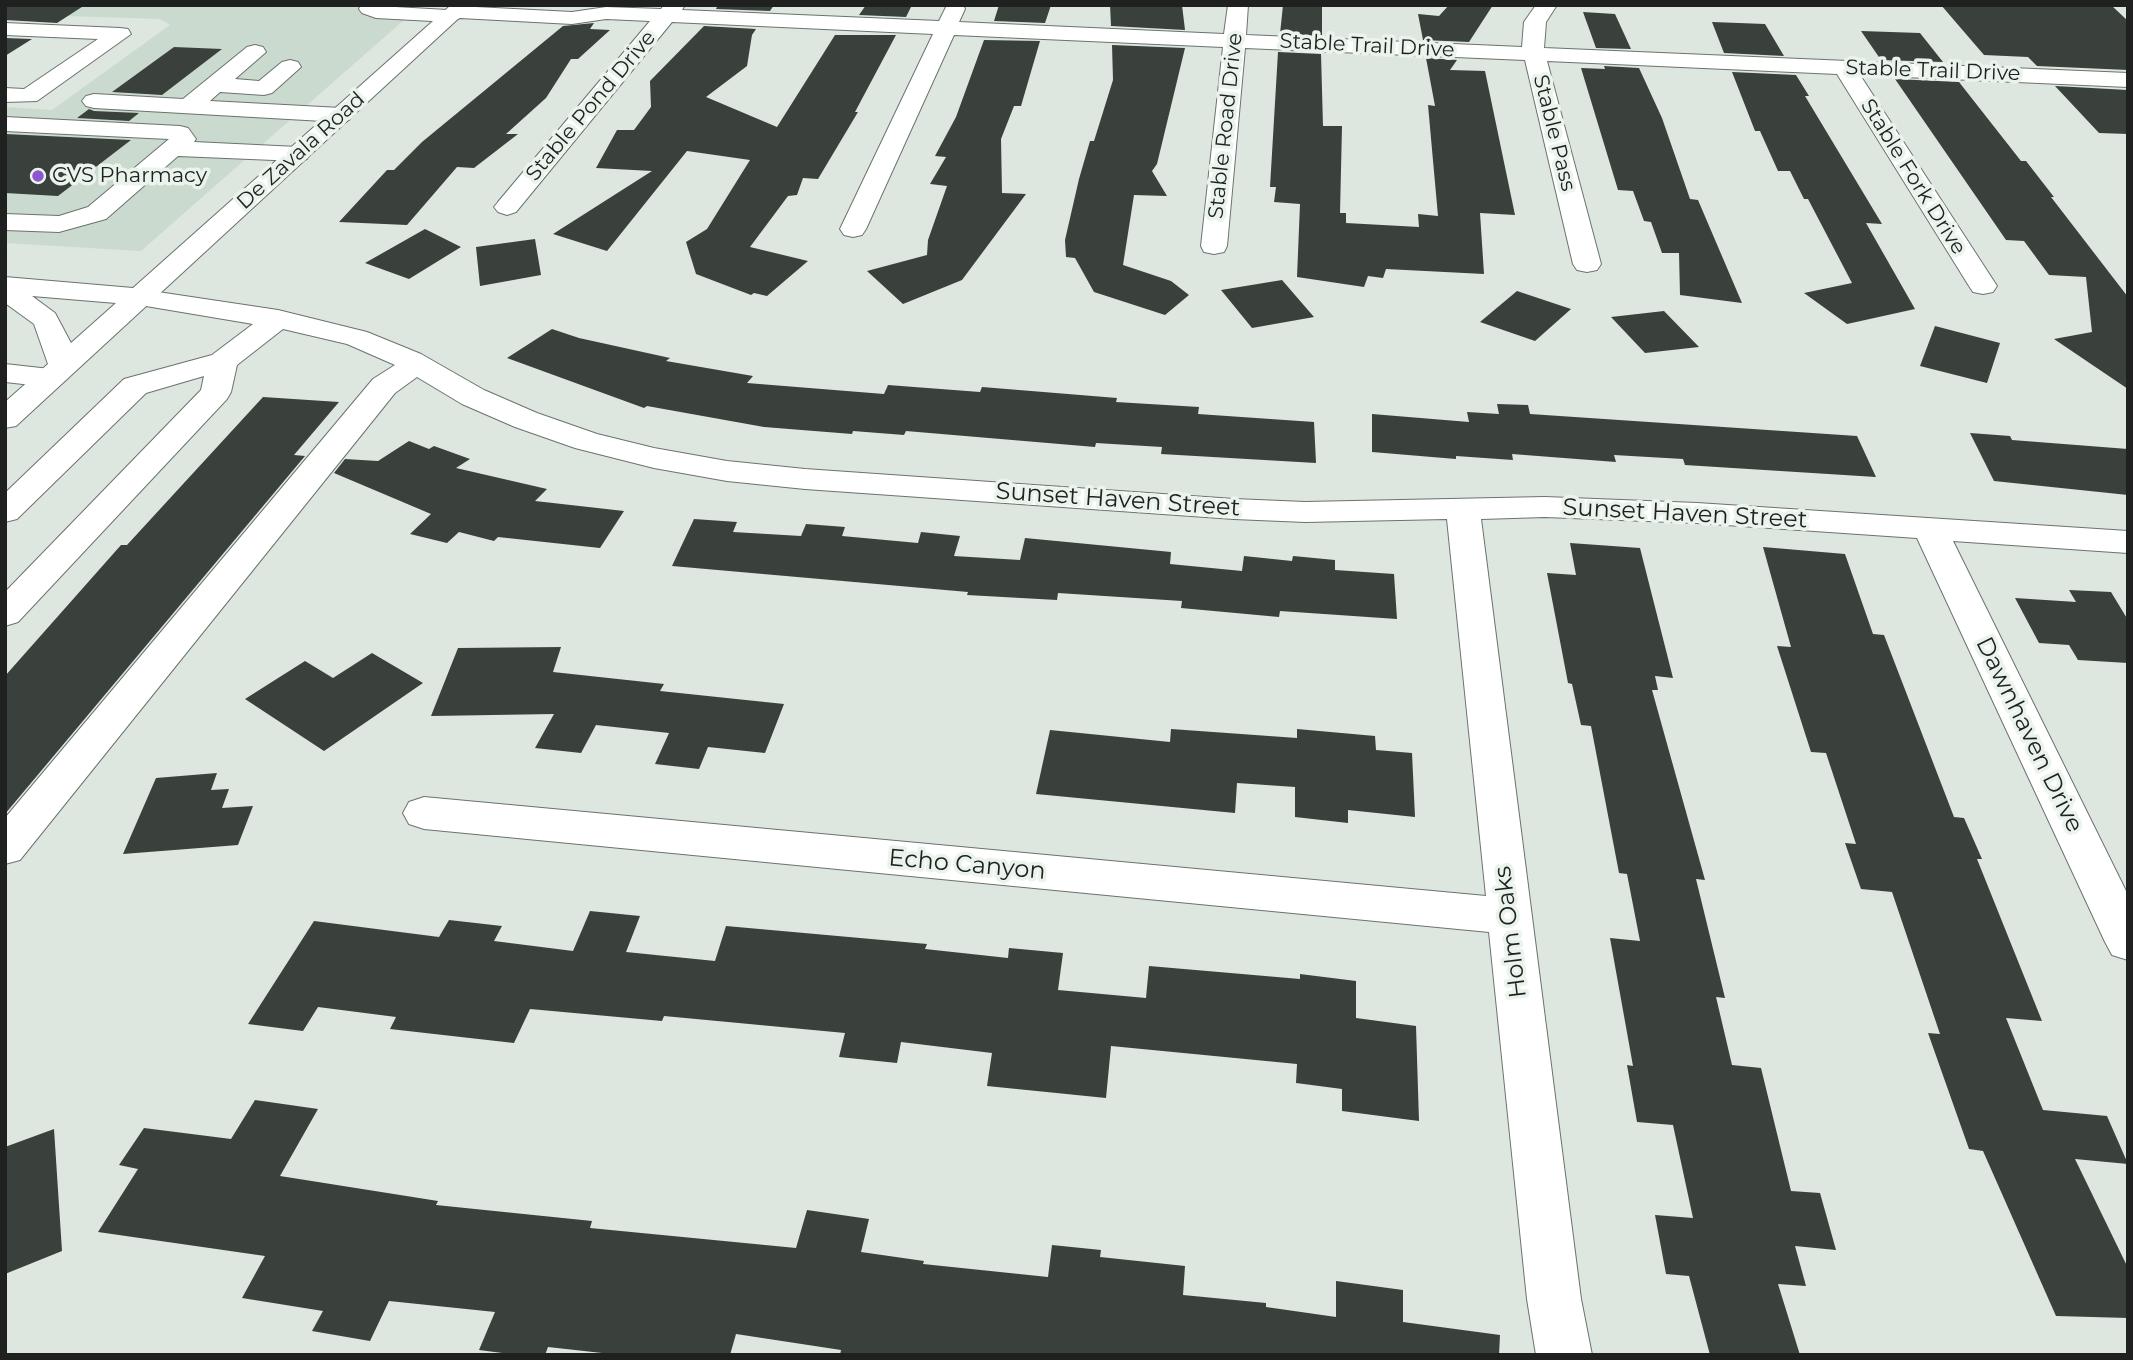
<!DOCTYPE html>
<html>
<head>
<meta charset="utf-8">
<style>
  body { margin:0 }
  #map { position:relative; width:2133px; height:1360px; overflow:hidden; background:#dde6df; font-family:Montserrat,sans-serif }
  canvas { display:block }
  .frame { position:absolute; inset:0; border:7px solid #1e211f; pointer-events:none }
</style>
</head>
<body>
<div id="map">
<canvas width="2133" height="1360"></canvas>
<div class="frame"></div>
</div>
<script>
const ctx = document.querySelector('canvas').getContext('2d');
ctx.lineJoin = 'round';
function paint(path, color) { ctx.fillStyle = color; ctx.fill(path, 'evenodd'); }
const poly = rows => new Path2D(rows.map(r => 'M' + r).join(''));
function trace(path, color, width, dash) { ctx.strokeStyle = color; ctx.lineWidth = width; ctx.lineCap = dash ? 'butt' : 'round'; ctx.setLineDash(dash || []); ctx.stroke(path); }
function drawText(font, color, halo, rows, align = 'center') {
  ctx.font = font + ' Montserrat,sans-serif'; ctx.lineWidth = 7; ctx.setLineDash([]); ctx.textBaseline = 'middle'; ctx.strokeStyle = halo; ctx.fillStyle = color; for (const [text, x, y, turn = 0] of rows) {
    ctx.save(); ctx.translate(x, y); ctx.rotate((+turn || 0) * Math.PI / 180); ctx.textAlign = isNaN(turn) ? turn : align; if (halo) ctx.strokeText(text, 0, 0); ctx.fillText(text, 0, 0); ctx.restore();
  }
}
paint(poly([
  [85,5,421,5,141,251,5,243,5,107,52,110,170,25,160,19,67,16]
]), '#cbdace');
paint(poly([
  [5,5,85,5,57,23,5,20],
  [718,5,774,5,770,11,716,9],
  [866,5,912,5,906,17,859,15],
  [999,5,1051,5,1045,23,994,21],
  [1110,5,1182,5,1185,30,1111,26],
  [1283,5,1322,5,1322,36,1280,34],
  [1449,5,1493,5,1469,42,1423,40,1418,14,1439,16],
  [1941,5,2111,5,2128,21,2128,70,2037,66,2028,57,1984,55],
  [1583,12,1615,14,1631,49,1596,48],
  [1712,22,1765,24,1784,56,1724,53],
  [594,23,590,29,610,30,578,59,571,59,546,98,506,134,518,134,474,168,457,167,407,225,339,222,387,170,394,170,422,142,563,26],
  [704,26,756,29,752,35,747,66,706,97,777,127,835,35,896,35,855,112,858,112,818,179,803,178,797,195,788,196,750,247,808,261,767,296,754,293,751,295,696,274,686,242,707,229,750,160,687,151,607,251,553,234,652,171,596,168,617,130,634,130,651,107,650,81],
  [1861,31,1920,33,1943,62,1881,60],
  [5,38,32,39,5,56],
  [984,40,1040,41,1021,106,1014,106,1001,139,1002,193,1026,194,962,280,903,304,867,271,927,255,928,240,947,186,930,184,946,157,935,156,956,117],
  [1112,45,1185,48,1157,164,1152,171,1167,196,1134,195,1123,265,1171,281,1189,295,1165,315,1094,292,1075,258,1066,257,1065,240,1079,179,1090,141,1094,141,1113,80],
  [174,47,222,49,162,95,112,92],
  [1278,52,1321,54,1323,126,1342,126,1340,213,1346,213,1346,223,1419,227,1418,214,1438,216,1428,105,1435,106,1426,58,1457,60,1450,70,1485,71,1515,215,1480,213,1484,274,1386,269,1383,278,1368,276,1364,287,1297,277,1300,204,1274,202,1276,187,1270,187],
  [1604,66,1639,68,1662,118,1690,199,1698,200,1742,303,1680,295,1679,253,1662,253,1651,222,1644,221,1633,191,1618,190,1581,68,1605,69],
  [1732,72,1796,75,1809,96,1805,96,1882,224,1866,223,1915,309,1847,324,1804,293,1852,283,1808,199,1804,199,1790,171,1778,171,1760,131,1755,131],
  [1895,79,1959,82,2021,161,2026,161,2054,197,2051,197,2128,297,2128,389,2054,339,2092,332,2086,277,2049,275,2024,241,2006,240],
  [2055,86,2128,90,2128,134,2099,133],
  [89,109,94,111,139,113,129,121,77,118],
  [5,134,131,140,58,196,5,193],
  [425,229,461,247,409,279,365,263],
  [535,239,541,275,480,286,476,247],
  [1282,280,1314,317,1252,328,1221,290],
  [1517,291,1571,309,1535,341,1480,322],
  [1664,311,1699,347,1645,353,1611,317],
  [1935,326,2000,343,1987,383,1920,366],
  [552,329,579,338,670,358,666,361,753,376,747,383,884,394,888,385,980,392,982,387,1117,398,1116,402,1199,407,1198,414,1314,422,1316,463,1161,454,1162,447,1096,443,1095,447,906,431,904,435,853,431,852,434,764,427,647,406,644,408,507,358],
  [263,397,339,402,294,455,305,456,5,814,5,676,121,545,127,545],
  [1497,404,1528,405,1530,414,1857,436,1876,477,1685,465,1683,459,1614,455,1616,462,1512,454,1513,460,1456,456,1456,459,1372,452,1372,414,1469,422,1467,412,1499,414],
  [1970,433,2010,436,2012,440,2128,449,2128,495,1994,481],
  [409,441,429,449,434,446,470,459,456,468,547,489,535,501,624,511,600,548,498,537,494,541,459,532,447,543,410,534,431,514,334,473,345,459,378,461],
  [694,519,737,522,733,532,801,536,806,524,845,527,842,536,918,543,921,532,960,536,954,556,1020,560,1025,538,1171,552,1170,564,1242,571,1244,556,1292,561,1293,556,1335,560,1335,570,1394,574,1397,619,1280,611,1279,617,1181,608,1182,601,1058,593,1057,600,967,595,968,592,672,566],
  [1570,543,1640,548,1673,678,1655,676,1658,690,1652,690,1705,880,1696,879,1725,998,1716,997,1732,1065,1761,1068,1791,1191,1820,1193,1836,1250,1795,1246,1806,1286,1778,1284,1800,1355,1710,1355,1689,1276,1666,1274,1655,1215,1693,1218,1673,1125,1637,1122,1627,1065,1633,1066,1610,938,1640,941,1627,874,1619,873,1591,726,1581,725,1572,684,1568,683,1547,573,1576,575],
  [1763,547,1845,554,1873,634,1884,635,1954,817,1964,818,1982,859,1977,859,2042,1021,2006,1018,2043,1110,2107,1116,2128,1164,2075,1159,2128,1268,2128,1318,2056,1316,1983,1151,1969,1149,1928,1033,1940,1034,1892,892,1861,889,1845,843,1856,844,1826,753,1811,752,1777,646,1791,647],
  [2069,590,2111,592,2128,620,2128,663,2078,660,2069,645,2039,643,2015,598,2076,602],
  [561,647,553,672,664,684,660,691,784,704,765,753,708,747,699,769,655,764,669,733,596,725,581,753,535,748,554,714,431,716,458,648],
  [372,653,423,683,324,751,245,699,305,661,333,678],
  [1171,729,1297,738,1297,729,1375,736,1376,750,1412,753,1415,817,1348,810,1348,823,1295,817,1295,787,1237,783,1235,813,1036,794,1050,730,1170,742],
  [217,773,211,790,229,789,222,808,253,806,238,845,123,854,156,778],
  [590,911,640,916,626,952,715,961,726,926,927,944,925,949,1008,958,1009,948,1063,953,1058,990,1146,998,1149,966,1300,979,1300,974,1356,981,1356,1018,1416,1026,1419,1121,1342,1111,1342,1089,1296,1083,1297,1064,1111,1046,1106,1098,987,1086,992,1053,901,1042,897,1063,839,1057,845,1033,664,1016,662,1021,530,1009,514,1043,390,1029,396,1017,318,1007,303,1031,248,1024,314,921,439,937,449,920,502,926,494,941,573,951],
  [255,1100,318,1109,280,1176,438,1201,436,1205,592,1221,590,1228,796,1248,807,1210,869,1219,861,1252,924,1261,923,1264,1048,1277,1052,1245,1101,1250,1100,1257,1185,1266,1183,1295,1266,1303,1266,1307,1336,1317,1336,1281,1403,1290,1403,1322,1500,1335,1499,1355,840,1355,841,1350,736,1334,730,1355,620,1355,548,1347,545,1355,518,1355,479,1350,495,1312,389,1301,370,1341,312,1331,323,1311,242,1298,265,1256,98,1232,138,1169,119,1165,144,1128,231,1139],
  [54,1129,62,1251,5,1274,5,1147]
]), '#3a413c');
const minor = poly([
  [361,5,447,10,456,6,572,12,606,7,661,9,664,5,685,5,682,10,939,21,947,5,963,5,965,9,959,22,1224,34,1228,5,1248,5,1246,35,1522,47,1524,22,1536,5,1557,5,1546,22,1544,48,2128,73,2128,87,1860,75,1997,286,1993,292,1983,294,1973,292,1969,286,1837,74,1547,61,1601,264,1597,270,1587,272,1577,270,1573,264,1525,60,1245,48,1227,246,1224,252,1214,254,1204,252,1201,246,1223,47,954,35,866,229,862,235,853,237,844,235,840,229,933,34,672,22,516,212,507,215,498,212,494,207,498,202,650,21,606,19,572,24,460,18,451,22,376,18,362,13,359,9,361,5],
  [5,23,120,28,128,29,131,34,37,101,5,102,5,88,24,89,98,39,5,35,5,23],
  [255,45,263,47,266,52,235,79,259,81,282,62,290,60,298,62,301,67,272,93,264,95,220,92,210,101,341,108,349,110,353,115,349,120,341,122,94,108,86,106,82,101,86,96,94,94,183,99,247,47,255,45],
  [5,117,180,126,188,128,196,139,194,142,298,147,307,149,310,154,307,159,298,161,178,156,106,219,59,232,5,230,5,214,59,216,88,207,169,139,5,131,5,117],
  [138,289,278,310,367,332,421,354,484,390,537,413,597,434,654,448,727,461,805,469,1234,499,1305,502,1545,497,1697,503,2128,531,2128,553,1953,541,2128,895,2128,960,2112,955,2105,942,1917,538,1697,523,1545,517,1481,519,1581,1299,1592,1355,1536,1355,1527,1299,1489,932,424,829,409,824,403,813,409,802,424,797,1486,896,1447,519,1305,522,1234,519,805,489,727,481,654,468,575,448,515,427,462,404,417,377,395,393,20,860,5,864,5,818,373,379,395,365,347,344,283,329,237,365,231,392,227,399,18,622,5,626,5,592,201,390,204,376,146,393,17,519,5,522,5,493,124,379,212,355,253,324,128,303,124,297,128,291,138,289],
  [5,364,50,369,61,372,65,378,61,384,50,387,5,382,5,364]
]);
const major = poly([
  [451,5,473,5,16,426,5,428,5,402,48,364,34,324,5,303,5,277,133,288,451,5],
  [32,296,116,303,71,343,55,313,32,296]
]);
trace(minor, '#6b736d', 2);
trace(major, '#6b736d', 2);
paint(minor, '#fff');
paint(major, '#fff');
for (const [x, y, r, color] of [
  [38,176,7,"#8e56cd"]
]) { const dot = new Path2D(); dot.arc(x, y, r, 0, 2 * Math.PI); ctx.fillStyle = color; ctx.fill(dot); trace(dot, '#eaf3ec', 2.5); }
drawText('21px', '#1e211f', '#eaf3ec', [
  ["Stable Trail Drive",1367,46,3],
  ["Stable Trail Drive",1933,71,2],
  ["Stable Pond Drive",591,106,-50],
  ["Stable Road Drive",1226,126,-84],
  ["Stable Pass",1554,133,76],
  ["De Zavala Road",301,151,-42],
  ["Stable Fork Drive",1913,177,58]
]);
drawText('21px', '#1e211f', '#eaf3ec', [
  ["CVS Pharmacy",52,176]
], 'left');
drawText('24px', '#1e211f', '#eaf3ec', [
  ["Sunset Haven Street",1118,500,4],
  ["Sunset Haven Street",1685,514,3],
  ["Dawnhaven Drive",2029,735,64],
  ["Echo Canyon",967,865,5],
  ["Holm Oaks",1511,932,-97]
]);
</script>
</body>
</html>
